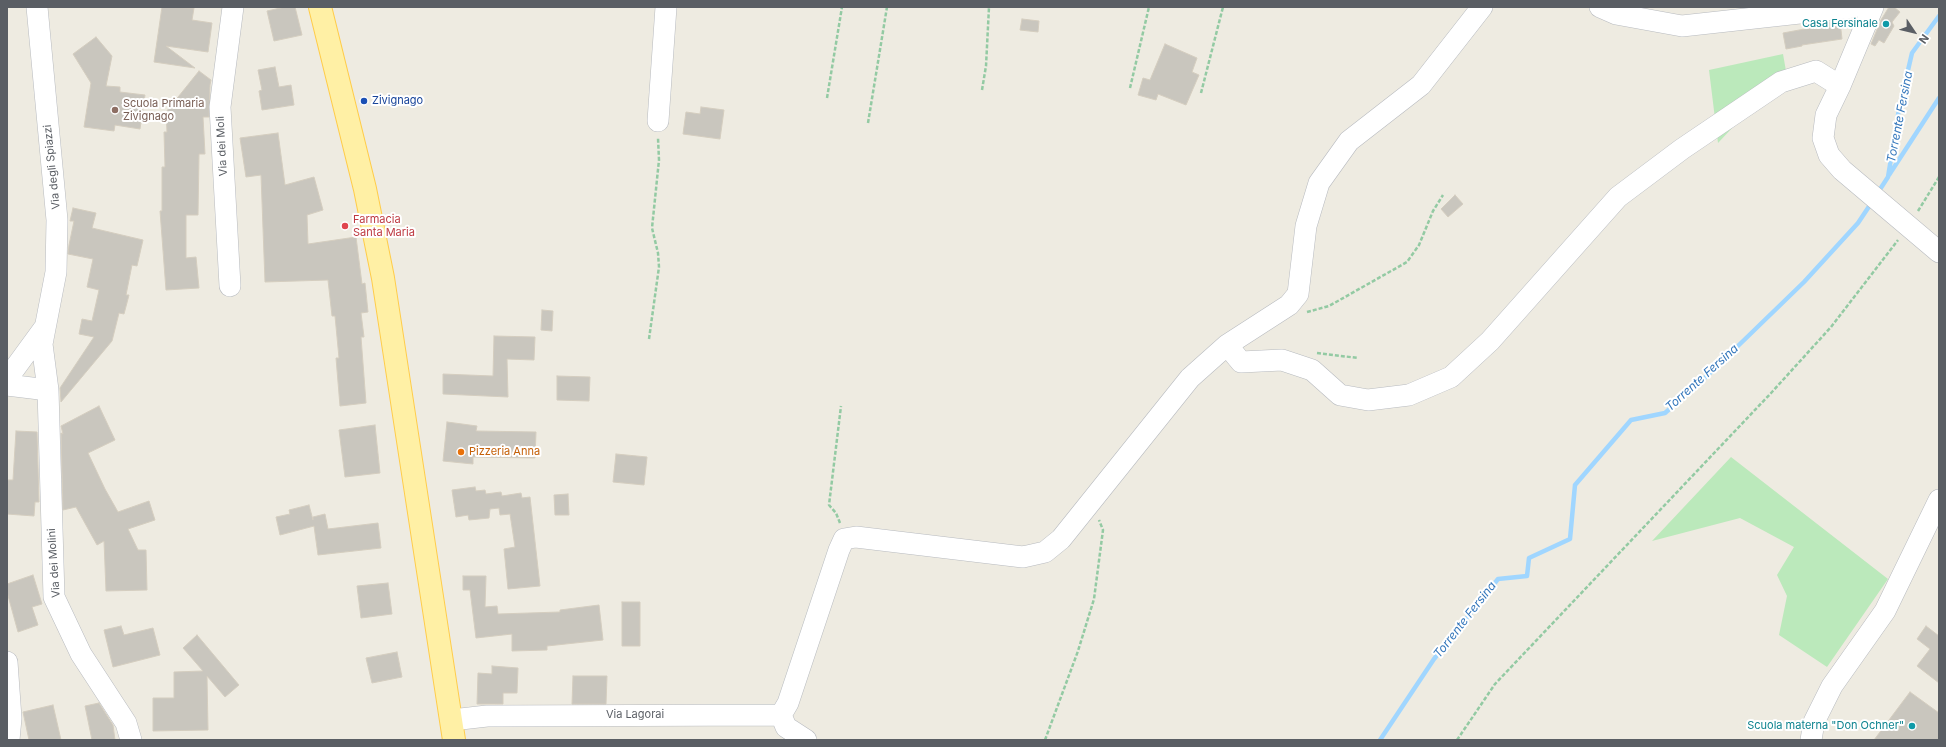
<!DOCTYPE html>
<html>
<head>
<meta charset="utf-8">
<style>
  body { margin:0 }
  #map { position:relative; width:1946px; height:747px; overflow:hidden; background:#eeebe1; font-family:Inter,sans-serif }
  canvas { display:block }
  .frame { position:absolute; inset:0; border:8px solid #5a5e64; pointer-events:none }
  .north { position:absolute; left:1894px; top:12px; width:40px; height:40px; -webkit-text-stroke:3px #fff; paint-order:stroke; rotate:125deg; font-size:11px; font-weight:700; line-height:16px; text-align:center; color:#5a5e64 }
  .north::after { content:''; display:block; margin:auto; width:14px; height:18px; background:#5a5e64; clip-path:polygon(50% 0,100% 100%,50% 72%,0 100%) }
</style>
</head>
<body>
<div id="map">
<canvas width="1946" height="747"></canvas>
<div class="frame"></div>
<div class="north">N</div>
</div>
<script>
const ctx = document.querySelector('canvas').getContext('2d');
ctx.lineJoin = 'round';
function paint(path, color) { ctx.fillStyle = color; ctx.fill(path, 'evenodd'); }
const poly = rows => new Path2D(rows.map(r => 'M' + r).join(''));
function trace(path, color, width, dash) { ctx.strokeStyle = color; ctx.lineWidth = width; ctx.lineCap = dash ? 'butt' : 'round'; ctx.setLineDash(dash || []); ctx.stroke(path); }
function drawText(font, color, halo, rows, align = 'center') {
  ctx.font = font + ' Inter,sans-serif'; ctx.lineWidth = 4; ctx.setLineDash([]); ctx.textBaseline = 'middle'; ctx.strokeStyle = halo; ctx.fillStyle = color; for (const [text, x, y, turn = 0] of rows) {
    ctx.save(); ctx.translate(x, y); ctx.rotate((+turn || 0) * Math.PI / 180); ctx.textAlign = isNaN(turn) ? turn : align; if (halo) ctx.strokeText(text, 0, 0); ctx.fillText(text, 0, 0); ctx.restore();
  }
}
paint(poly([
  [1783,54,1789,88,1748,111,1718,143,1709,70],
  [1731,457,1888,579,1827,667,1779,635,1787,596,1777,575,1794,547,1740,518,1652,541]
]), '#bbe9bb');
trace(poly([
  [1889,175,1939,98],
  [1877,194,1888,177,1899,109,1912,53,1939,16],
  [1380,740,1434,659,1498,579,1527,576,1529,558,1570,539,1575,485,1631,420,1665,413,1709,374,1804,282,1858,223,1872,202]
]), '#a0d6ff', 4.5);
const building = poly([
  [162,7,194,8,192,20,212,23,208,52,166,46,195,68,154,62,162,7],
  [285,7,295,7,302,35,274,41,267,11,285,7],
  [1889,7,1894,7,1900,12,1892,22,1894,26,1884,43,1879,40,1875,46,1871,44,1881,20,1889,7],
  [1022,19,1039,21,1038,32,1020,30,1022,19],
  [1840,21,1842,39,1802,45,1802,46,1786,49,1783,33,1810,28,1809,24,1840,21],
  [96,37,112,56,106,86,120,87,120,92,145,95,140,129,115,125,114,131,84,127,91,83,73,54,96,37],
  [1165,44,1197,58,1192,72,1199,75,1186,105,1158,94,1156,100,1138,95,1143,78,1150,80,1165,44],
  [275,67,279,87,291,85,294,105,262,110,259,91,262,90,258,70,275,67],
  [199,71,211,80,210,85,209,117,203,117,205,154,199,154,198,215,186,215,186,258,196,257,199,288,166,290,160,211,162,211,162,167,165,167,164,132,167,132,166,112,199,71],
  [701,107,724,110,720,139,683,134,686,112,700,114,701,107],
  [278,133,285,185,314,177,323,210,307,215,308,244,356,237,362,284,365,283,368,312,361,313,364,337,361,337,366,403,340,406,336,358,339,358,335,316,332,316,328,280,265,282,261,175,246,177,240,138,278,133],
  [1455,195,1463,204,1448,217,1441,209,1455,195],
  [73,208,96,213,92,228,143,240,137,266,132,265,126,295,129,295,124,314,119,313,112,341,61,402,60,388,94,337,79,334,82,319,92,321,99,290,87,287,93,259,68,254,69,245,74,221,70,221,73,208],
  [542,310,553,311,552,331,541,330,542,310],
  [494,336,535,337,534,360,507,359,508,397,443,394,443,374,493,376,494,336],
  [557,376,590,377,589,401,557,400,557,376],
  [99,406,115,440,88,453,105,489,118,512,149,501,155,520,128,529,138,550,146,550,147,590,106,591,104,541,97,545,76,507,63,510,61,433,63,434,61,426,99,406],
  [447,422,477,426,476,431,536,432,535,458,473,457,473,464,443,461,447,422],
  [375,425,380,473,345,477,339,430,375,425],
  [16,431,37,432,39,502,35,502,34,516,7,514,7,480,13,480,16,431],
  [616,454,647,457,644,485,613,482,616,454],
  [475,487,476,491,485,490,486,494,501,492,502,496,521,493,522,498,530,497,540,586,508,589,504,549,515,547,510,514,500,515,499,508,490,509,489,518,469,520,468,515,456,517,452,490,475,487],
  [568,494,569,515,555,515,554,495,568,494],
  [309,505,313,520,313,517,325,514,328,529,378,523,381,548,318,555,314,526,280,535,276,517,290,514,289,510,309,505],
  [33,575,42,604,32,607,38,625,18,632,7,592,7,584,33,575],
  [463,576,486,576,485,607,497,606,498,614,560,612,560,610,599,605,603,640,547,646,547,650,512,651,512,634,476,638,470,590,463,590,463,576],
  [388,583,392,614,361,618,357,586,388,583],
  [622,602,640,602,640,646,622,646,622,602],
  [121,626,124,635,153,628,160,655,113,667,104,630,121,626],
  [1926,626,1939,636,1939,683,1917,666,1930,649,1917,639,1926,626],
  [197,635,239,685,225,697,207,676,208,730,153,731,153,698,174,698,174,672,203,671,183,648,197,635],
  [397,652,402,677,372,683,366,658,397,652],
  [492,666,518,668,517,693,503,693,503,704,477,704,478,673,492,674,492,666],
  [573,676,607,676,606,704,572,704,573,676],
  [1910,692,1939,713,1939,740,1874,740,1910,692],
  [99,703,113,725,115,740,92,740,85,706,99,703],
  [53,705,61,740,29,740,23,712,53,705]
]);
paint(building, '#c9c6be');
trace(building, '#d4cdbf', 1);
const minor = poly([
  [1600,7,1616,14,1682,26,1854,7],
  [1873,7,1840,86,1826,115,1823,138,1829,155,1842,170,1939,252],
  [658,121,666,7],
  [230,286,220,107,233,7],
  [1227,345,1241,362,1282,360,1312,370,1340,395,1368,400,1409,395,1451,377,1490,341,1618,197,1682,149,1781,82,1816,71,1840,86],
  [7,379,45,327],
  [7,385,48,390,42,344,56,272,57,220,37,7],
  [48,390,54,597,81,654,126,723,131,740],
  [7,662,11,718,9,740],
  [781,715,788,703,839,550,844,539,856,537,1023,557,1045,552,1061,539,1190,378,1227,345,1289,305,1298,294,1306,226,1319,183,1349,141,1421,85,1482,7],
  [781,715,786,727,806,740],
  [452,720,487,716,781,715],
  [1811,740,1814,722,1832,686,1885,611,1939,500]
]);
const major = poly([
  [320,7,365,189,383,278,454,740]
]);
trace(minor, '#b7babf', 22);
trace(major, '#ffcc49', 24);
trace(poly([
  [1130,88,1149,7],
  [982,90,986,66,989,7],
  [1201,93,1223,7],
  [827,98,842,7],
  [868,123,887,7],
  [1918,211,1939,177],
  [1307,312,1329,306,1407,262,1419,245,1433,211,1443,195],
  [649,339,659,267,658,253,652,228,659,160,658,138],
  [1317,353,1358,358],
  [840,523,836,513,829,505,841,406],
  [1045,740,1078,651,1094,599,1103,530,1099,520],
  [1457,740,1495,684,1772,392,1831,327,1898,240]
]), '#93caa3', 2.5, [4, 2]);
trace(minor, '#fff', 21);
trace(major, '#fff0a5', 22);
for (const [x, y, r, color] of [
  [1886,24,4,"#0f9aa8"],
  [364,101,4,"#1a4fb4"],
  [115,110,4,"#8d6e63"],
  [345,226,4,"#e0444e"],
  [461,452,4,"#e8710a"],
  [1912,726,4,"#0f9aa8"]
]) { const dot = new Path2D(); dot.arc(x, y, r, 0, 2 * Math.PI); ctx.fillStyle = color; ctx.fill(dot); trace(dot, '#fff', 1.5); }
drawText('11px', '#0d838f', '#fff', [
  ["Casa Fersinale",1878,24],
  ["Scuola materna \"Don Ochner\"",1904,726]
], 'right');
drawText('11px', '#164399', '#fff', [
  ["Zivignago",372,101]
], 'left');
drawText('11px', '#785e54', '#fff', [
  ["Scuola Primaria",123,104],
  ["Zivignago",123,117]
], 'left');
drawText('11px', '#5a5e64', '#fff', [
  ["Via dei Moli",222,146,-93],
  ["Via degli Spiazzi",52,167,-96],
  ["Via dei Molini",54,563,-94],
  ["Via Lagorai",635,715]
]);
drawText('11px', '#be3a42', '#fff', [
  ["Farmacia",353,220],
  ["Santa Maria",353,233]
], 'left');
drawText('11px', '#c56008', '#fff', [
  ["Pizzeria Anna",469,452]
], 'left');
drawText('italic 12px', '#3376bb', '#fff', [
  ["Torrente Fersina",1900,117,-79],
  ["Torrente Fersina",1702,378,-42],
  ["Torrente Fersina",1465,620,-52]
]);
</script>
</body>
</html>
